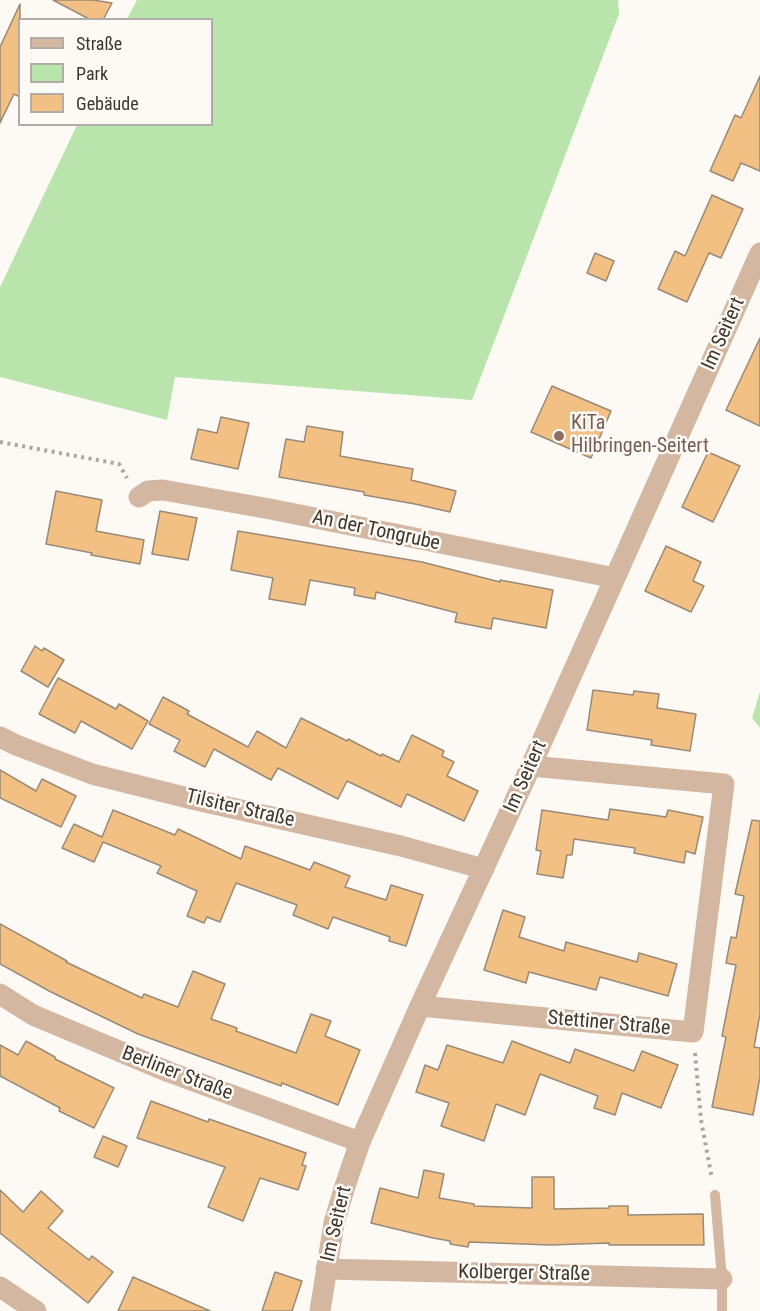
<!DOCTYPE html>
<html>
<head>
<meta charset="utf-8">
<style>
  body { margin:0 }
  #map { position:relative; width:760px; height:1311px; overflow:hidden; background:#fdfaf6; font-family:"Roboto Condensed",sans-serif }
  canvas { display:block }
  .legend { position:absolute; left:18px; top:18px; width:195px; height:108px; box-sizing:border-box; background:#fdfaf6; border:2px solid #b0aca6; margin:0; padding:8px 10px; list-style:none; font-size:18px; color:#3d372f }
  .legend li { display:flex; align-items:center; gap:12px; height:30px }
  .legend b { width:30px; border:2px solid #b0aca6 }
</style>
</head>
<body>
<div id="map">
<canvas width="760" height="1311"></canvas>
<ul class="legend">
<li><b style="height:8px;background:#d3b7a1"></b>Straße</li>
<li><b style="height:16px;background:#b9e5ad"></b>Park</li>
<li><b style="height:16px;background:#f2c082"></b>Gebäude</li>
</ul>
</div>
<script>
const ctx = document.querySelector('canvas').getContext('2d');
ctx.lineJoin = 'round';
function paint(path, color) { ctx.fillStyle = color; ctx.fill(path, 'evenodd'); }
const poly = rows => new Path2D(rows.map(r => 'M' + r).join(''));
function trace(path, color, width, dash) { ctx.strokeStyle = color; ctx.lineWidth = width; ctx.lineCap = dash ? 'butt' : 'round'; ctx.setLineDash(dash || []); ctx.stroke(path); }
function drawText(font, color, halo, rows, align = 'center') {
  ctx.font = font + ' "Roboto Condensed",sans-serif'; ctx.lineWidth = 5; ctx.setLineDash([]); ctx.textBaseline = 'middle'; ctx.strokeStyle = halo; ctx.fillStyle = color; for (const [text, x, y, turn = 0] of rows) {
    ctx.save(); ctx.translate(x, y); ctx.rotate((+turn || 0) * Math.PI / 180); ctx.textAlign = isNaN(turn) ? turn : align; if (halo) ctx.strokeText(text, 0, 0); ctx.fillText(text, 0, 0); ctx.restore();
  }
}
paint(poly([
  [137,0,618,0,619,14,472,400,175,377,167,420,0,377,0,287,77,125,212,124,212,20,127,19],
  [760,692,760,728,752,718]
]), '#b9e5ad');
const building = poly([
  [53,0,93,0,112,3,103,20,91,20,53,0],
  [20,4,20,97,14,94,0,123,0,47,20,4],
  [760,76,760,171,741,163,733,181,710,171,735,115,741,118,760,76],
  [712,195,743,209,721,258,709,253,687,302,658,289,675,251,685,256,712,195],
  [595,253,614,261,606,281,587,273,595,253],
  [760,338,760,426,726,410,760,338],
  [552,386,611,411,591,458,531,432,552,386],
  [221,417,249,423,238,469,191,459,198,429,217,433,221,417],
  [307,426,343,432,340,456,413,469,411,480,456,491,450,512,415,504,364,495,364,492,279,477,286,439,304,442,307,426],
  [708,452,740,466,713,522,682,507,708,452],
  [56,491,102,500,96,531,144,540,140,564,91,555,92,553,46,544,56,491],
  [160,511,197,518,188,560,152,554,160,511],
  [238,531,422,562,500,582,500,580,553,590,546,628,493,618,491,629,455,622,457,613,376,592,375,599,354,595,355,588,310,580,305,605,269,599,273,578,231,570,238,531],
  [666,546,701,562,693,581,704,586,691,612,645,591,666,546],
  [35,646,42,651,44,648,64,660,48,687,21,671,35,646],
  [58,678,116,709,119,704,148,721,132,749,81,721,75,733,39,714,58,678],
  [593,690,633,695,634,691,659,694,657,708,696,714,690,751,651,745,652,740,587,730,593,690],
  [163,697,189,711,187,714,248,747,257,731,286,748,301,718,347,741,348,739,381,756,382,754,399,762,412,735,444,751,442,756,454,762,447,776,478,791,464,821,407,794,401,807,347,781,338,799,278,768,271,780,214,749,205,767,174,751,180,740,149,724,163,697],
  [0,770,36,791,42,779,76,796,61,827,0,798,0,770],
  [610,809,666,817,668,810,703,817,695,854,686,851,684,863,634,853,635,848,574,839,572,855,567,855,563,878,537,874,541,851,536,850,542,810,608,820,610,809],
  [113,810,175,835,178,829,241,859,245,846,310,870,314,862,350,876,345,887,386,900,391,885,423,895,406,946,389,941,390,937,333,917,328,929,293,915,297,905,236,883,220,922,207,917,204,923,187,916,197,891,157,873,161,866,103,842,94,862,62,848,74,824,102,837,113,810],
  [752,820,760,821,760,1014,754,1047,760,1048,760,1077,753,1115,712,1107,726,1037,722,1036,736,965,726,963,731,937,736,938,744,896,735,894,752,820],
  [503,910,525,917,519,937,564,951,566,942,637,962,639,953,677,964,668,996,600,977,596,990,529,972,526,983,484,970,503,910],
  [0,924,67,961,66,962,142,998,144,994,178,1007,193,971,225,984,211,1019,237,1028,236,1031,296,1053,311,1014,331,1021,325,1036,360,1050,338,1105,282,1083,281,1086,138,1034,51,992,0,964,0,924],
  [26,1041,55,1057,55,1059,114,1088,94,1128,59,1111,60,1108,0,1076,0,1045,18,1055,26,1041],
  [512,1041,570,1063,575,1049,634,1071,642,1051,678,1065,661,1108,622,1093,615,1115,594,1108,598,1096,540,1074,525,1115,496,1104,484,1141,441,1126,449,1103,416,1092,425,1065,438,1070,447,1045,503,1063,512,1041],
  [151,1101,208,1122,209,1119,306,1153,302,1165,306,1166,298,1190,260,1178,243,1221,208,1207,225,1167,137,1138,151,1101],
  [103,1136,127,1146,118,1167,94,1157,103,1136],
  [424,1170,444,1174,439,1198,474,1204,474,1206,532,1208,532,1177,554,1177,554,1209,609,1208,609,1206,628,1206,628,1215,703,1214,704,1245,609,1245,609,1243,550,1245,469,1242,468,1247,450,1244,450,1241,433,1238,371,1223,380,1188,418,1198,424,1170],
  [0,1190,23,1212,41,1191,63,1211,48,1228,89,1260,92,1256,113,1272,88,1303,0,1233,0,1190],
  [275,1272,302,1281,292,1311,262,1311,275,1272],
  [133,1277,167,1292,210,1311,118,1311,133,1277]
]);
paint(building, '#f2c082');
trace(building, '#998a78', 1.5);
trace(poly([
  [0,442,119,464,127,478],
  [695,1053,701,1120,712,1179]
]), '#aaa6a0', 4, [3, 4.5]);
trace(poly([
  [715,1195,722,1279,722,1311]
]), '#d3b7a1', 10);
trace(poly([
  [139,497,148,491,163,490,270,509,615,578],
  [0,737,16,745,92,774,192,799,401,846,484,869],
  [0,994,33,1015,169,1072,360,1142],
  [420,1006,693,1032,724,784,531,766],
  [326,1269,722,1279],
  [0,1287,36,1311],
  [320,1311,334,1223,345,1186,360,1142,420,1006,531,766,760,253]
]), '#d3b7a1', 21);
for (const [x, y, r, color] of [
  [559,436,6,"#8d6e63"]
]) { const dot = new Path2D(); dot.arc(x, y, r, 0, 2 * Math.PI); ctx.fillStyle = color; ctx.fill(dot); trace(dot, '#fdfaf6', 2); }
drawText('20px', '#3d372f', '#fdfaf6', [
  ["Im Seitert",724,334,-66],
  ["An der Tongrube",376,531,12],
  ["Im Seitert",526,777,-66],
  ["Tilsiter Straße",240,809,13],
  ["Stettiner Straße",609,1024,5],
  ["Berliner Straße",177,1074,21],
  ["Im Seitert",337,1224,-77],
  ["Kolberger Straße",524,1274,1]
]);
drawText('20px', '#785e54', '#fdfaf6', [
  ["KiTa",571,424],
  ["Hilbringen-Seitert",571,447]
], 'left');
</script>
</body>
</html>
